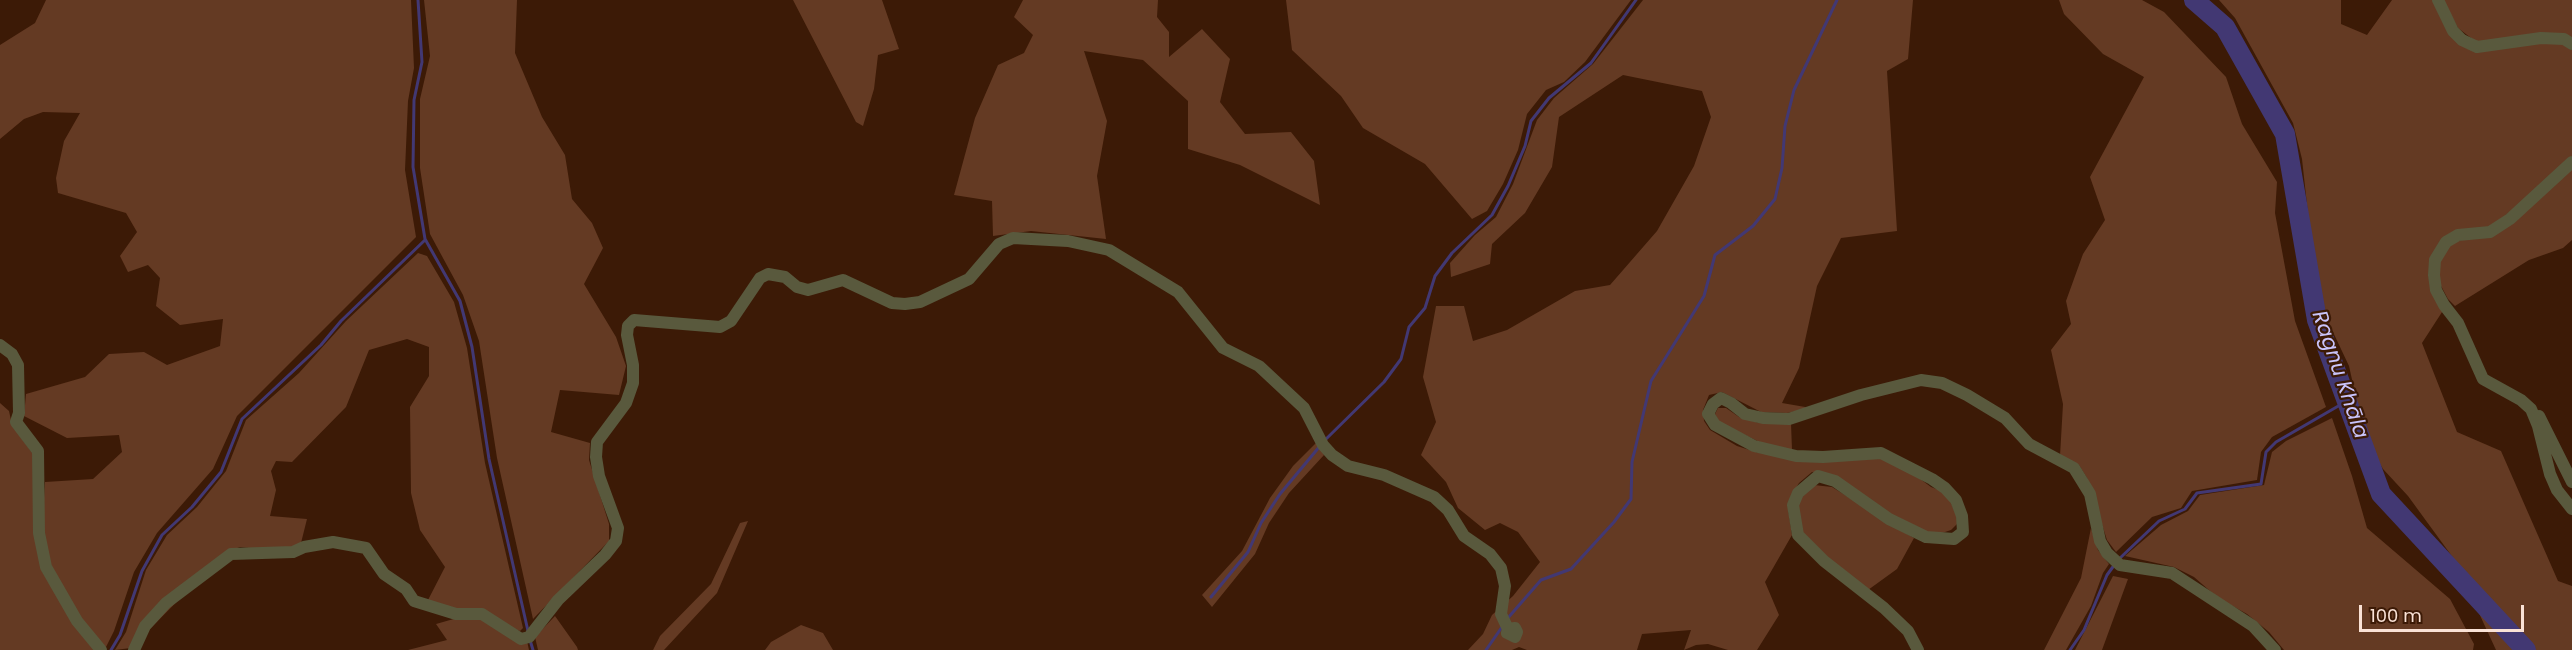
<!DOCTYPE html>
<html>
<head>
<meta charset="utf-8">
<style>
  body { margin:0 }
  #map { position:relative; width:2572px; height:650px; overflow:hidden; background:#3c1a06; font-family:Poppins,sans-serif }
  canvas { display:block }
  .scale { position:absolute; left:2359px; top:605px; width:165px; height:27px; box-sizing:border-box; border:3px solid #fae2d6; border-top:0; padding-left:8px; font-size:18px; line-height:21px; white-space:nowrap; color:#fae2d6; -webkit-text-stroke:4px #3c1a06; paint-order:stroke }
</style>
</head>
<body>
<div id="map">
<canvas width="2572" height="650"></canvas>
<div class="scale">100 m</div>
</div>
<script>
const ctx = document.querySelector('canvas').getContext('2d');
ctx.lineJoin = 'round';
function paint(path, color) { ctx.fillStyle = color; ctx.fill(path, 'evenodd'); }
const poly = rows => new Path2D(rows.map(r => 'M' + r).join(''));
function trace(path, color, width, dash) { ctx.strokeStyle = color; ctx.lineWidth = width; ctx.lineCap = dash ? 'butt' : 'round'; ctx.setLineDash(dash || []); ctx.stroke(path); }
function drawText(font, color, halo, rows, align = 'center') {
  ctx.font = font + ' Poppins,sans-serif'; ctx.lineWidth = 4.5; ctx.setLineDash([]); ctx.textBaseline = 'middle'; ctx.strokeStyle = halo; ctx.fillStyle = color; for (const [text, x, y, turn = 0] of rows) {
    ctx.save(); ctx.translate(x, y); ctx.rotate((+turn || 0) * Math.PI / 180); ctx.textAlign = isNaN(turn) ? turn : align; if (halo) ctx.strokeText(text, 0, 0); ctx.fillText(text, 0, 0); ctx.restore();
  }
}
paint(poly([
  [46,0,411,0,414,68,408,101,405,170,416,237,237,416,213,469,157,533,134,572,114,631,106,647,96,641,76,613,47,557,42,528,45,482,93,479,122,452,119,435,67,438,24,416,26,394,85,377,109,354,144,352,167,365,220,346,223,319,180,325,156,306,160,278,148,265,128,272,120,256,137,232,126,213,58,193,56,178,64,141,80,113,43,112,24,119,0,139,0,45,35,23],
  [424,0,517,0,515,53,542,117,565,155,572,199,592,223,603,248,584,284,616,337,626,366,619,395,560,390,551,432,590,443,589,460,609,524,609,541,533,619,497,458,479,341,463,295,430,234,420,168,420,99,430,56],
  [793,0,882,0,899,49,878,55,874,89,863,126,856,122],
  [1023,0,1158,0,1157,17,1169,32,1169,57,1202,29,1230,59,1220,102,1245,134,1291,132,1314,161,1320,205,1240,165,1188,149,1188,101,1143,60,1084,51,1107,121,1097,176,1106,239,1031,231,993,236,992,201,954,195,975,118,998,65,1024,53,1033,35,1014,17],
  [1286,0,1631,0,1585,62,1564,82,1546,90,1527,114,1518,150,1503,184,1487,211,1472,219,1425,164,1363,128,1341,96,1292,50],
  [1643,0,1913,0,1908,59,1887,71,1897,231,1841,238,1817,286,1799,368,1782,403,1811,408,1787,413,1761,412,1722,392,1709,395,1703,410,1704,421,1710,430,1737,446,1759,453,1882,457,1904,467,1931,487,1947,493,1959,522,1951,530,1939,534,1922,531,1891,515,1833,477,1812,472,1799,483,1791,496,1788,508,1792,535,1765,582,1779,615,1757,650,1728,650,1708,644,1696,645,1684,650,1691,630,1642,634,1637,650,1527,650,1519,647,1512,650,1468,650,1483,634,1492,615,1513,596,1540,562,1518,532,1500,523,1485,530,1458,508,1446,482,1421,455,1436,422,1423,377,1436,306,1464,306,1473,341,1507,330,1575,291,1610,285,1657,231,1694,166,1711,117,1702,91,1623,75,1559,117,1552,167,1525,213,1492,244,1490,264,1451,277,1450,263,1475,235,1496,217,1513,184,1537,120,1554,98,1593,64],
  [2059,0,2142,0,2164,12,2226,77,2242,124,2277,182,2275,213,2295,321,2326,407,2272,437,2261,452,2257,480,2192,491,2181,508,2152,517,2116,552,2107,540,2087,478,2079,465,2060,456,2063,404,2051,350,2071,324,2066,301,2083,254,2105,220,2090,177,2144,77,2103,54,2064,14],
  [2219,0,2341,0,2341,24,2367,35,2392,0,2435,0,2460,44,2562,43,2572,50,2572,156,2548,182,2487,230,2471,232,2434,254,2444,309,2422,343,2457,432,2501,451,2558,581,2572,586,2572,650,2496,650,2454,559,2408,496,2383,469,2365,438,2349,366,2324,313,2316,287,2302,159,2293,123,2235,18],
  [2443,0,2572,0,2572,42,2475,41,2458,28],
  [2572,167,2572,240,2563,248,2529,260,2455,306,2448,299,2440,284,2438,266,2444,252,2455,241,2491,236],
  [418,253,427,256,454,302,467,348,485,463,523,628,520,631,428,600,445,567,420,530,411,493,410,407,429,376,429,347,407,339,369,350,346,407,292,462,276,461,271,471,276,490,270,516,307,519,301,543,290,548,259,549,240,547,226,552,131,648,115,650,126,632,146,570,167,535,197,507,226,471,246,420,299,373,346,321],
  [0,403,9,411,12,425,33,454,42,571,75,626,95,650,0,650],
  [1718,408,1726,408,1739,417,1759,423,1791,423,1792,450,1772,448,1718,422,1715,414],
  [2332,418,2352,476,2367,528,2450,599,2474,644,2473,650,2284,650,2269,632,2247,614,2218,598,2194,577,2174,567,2125,556,2161,525,2188,511,2200,495,2264,485,2272,452,2286,441],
  [1318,441,1324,455,1289,493,1269,523,1255,554,1212,607,1202,595,1242,551,1270,498,1293,466],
  [1814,485,1832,487,1914,538,1897,569,1868,590,1849,578,1802,534,1797,513,1801,495],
  [748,521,717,593,664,650,653,650,660,636,711,584,740,523],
  [2091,528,2098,550,2109,564,2103,573,2091,606,2066,650,2044,650,2081,578],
  [2113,576,2128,579,2102,650,2075,650],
  [555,616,577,647,578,650,538,650,535,637],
  [457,618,481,619,527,641,529,650,408,650,447,640,436,624],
  [801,625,823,633,833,650,765,650,771,642]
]), '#643a23');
trace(poly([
  [418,0,422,62,414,100,413,167,425,239,460,301,472,347,489,459,528,631],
  [1324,441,1384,382,1401,359,1409,327,1425,308,1435,276,1452,253,1492,215,1508,186,1525,146,1531,121,1549,98,1591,63,1636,0],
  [2119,559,2159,521,2185,509,2197,493,2261,484,2266,452,2276,442,2347,401],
  [1211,597,1248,552,1261,523,1280,494,1320,446],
  [1507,619,1541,580,1571,569,1614,522,1631,499,1632,462,1651,381,1704,296,1715,255,1753,226,1775,199,1782,168,1785,126,1794,90,1837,0],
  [530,640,533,650],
  [111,650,120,635,142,571,162,535,192,507,221,472,242,419,321,345,341,321,425,240],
  [1486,650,1502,627],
  [2070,650,2084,630,2107,575,2115,564],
  [2515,650,2519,645]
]), '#423873', 3);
trace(poly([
  [2194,0,2225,27,2285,134,2317,320,2381,494,2526,650]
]), '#423873', 20);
trace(poly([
  [2438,0,2453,31,2462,40,2477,47,2541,38,2564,39,2572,44],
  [2572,162,2510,219,2490,232,2458,235,2446,242,2435,260,2434,275,2436,290,2444,305,2458,323,2483,379,2521,400,2531,409,2538,426,2550,474,2557,490,2572,509],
  [0,345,12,354,18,365,19,413,16,422,38,451,39,533,46,567,77,621,101,650],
  [2539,416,2572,482],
  [134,650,145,626,166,603,231,554,293,552,304,547,333,542,366,548,384,574,406,589,414,601,456,614,482,614,521,639,529,637,558,600,605,555,616,541,618,528,599,476,596,457,597,442,626,403,633,383,633,365,627,335,628,326,634,320,720,327,731,321,760,278,768,274,785,277,797,287,808,290,843,280,892,303,905,304,920,302,969,279,999,244,1013,238,1068,241,1109,250,1178,292,1223,348,1259,366,1304,408,1323,445,1332,455,1348,466,1384,475,1434,497,1448,510,1464,536,1490,554,1501,568,1505,586,1501,614,1508,629,1507,633,1515,637,1517,632,1515,628,1508,629],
  [1918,650,1908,631,1884,608,1824,561,1798,535,1793,505,1798,493,1818,476,1835,481,1889,519,1926,537,1954,539,1963,532,1962,516,1956,500,1945,488,1932,479,1881,453,1823,457,1796,456,1754,446,1715,425,1708,414,1713,404,1721,398,1731,403,1745,414,1763,418,1789,419,1861,395,1921,380,1942,383,1967,395,2005,418,2029,444,2074,468,2090,494,2100,541,2107,553,2120,565,2172,573,2253,626,2275,650]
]), '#59593d', 12);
drawText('italic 21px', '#c9c4fb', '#3c1a06', [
  ["Ragnu Khāla",2339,375,71]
]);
</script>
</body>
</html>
